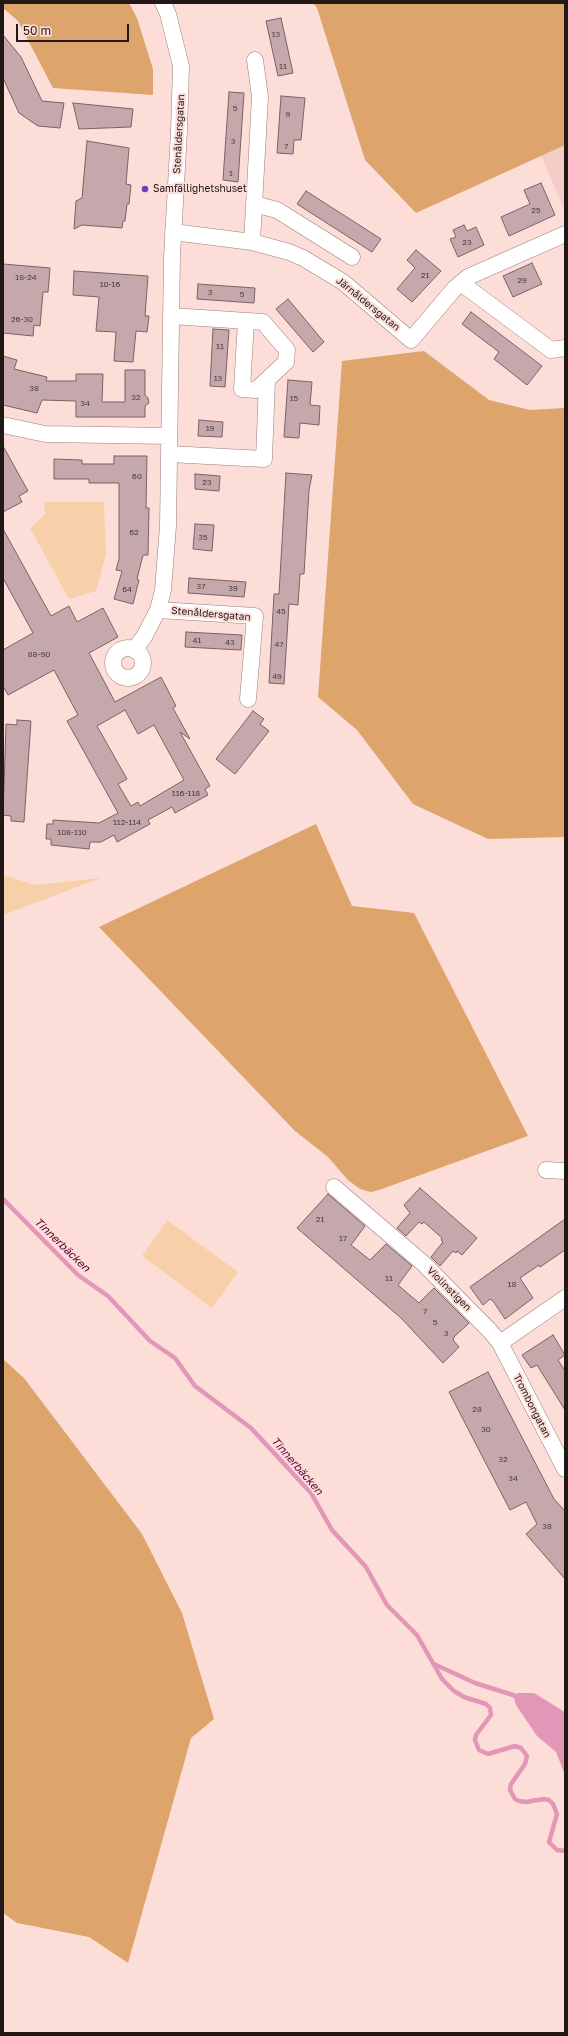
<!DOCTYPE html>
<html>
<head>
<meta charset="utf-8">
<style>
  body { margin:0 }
  #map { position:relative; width:568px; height:2036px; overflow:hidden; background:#fcddd8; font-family:"Golos Text",sans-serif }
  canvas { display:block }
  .frame { position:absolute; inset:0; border:4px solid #221816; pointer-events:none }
  .scale { position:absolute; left:16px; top:24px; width:113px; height:18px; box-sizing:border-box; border:2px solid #221816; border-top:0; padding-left:5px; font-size:12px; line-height:14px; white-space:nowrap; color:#221816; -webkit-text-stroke:3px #fcddd8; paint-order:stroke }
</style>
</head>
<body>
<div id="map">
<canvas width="568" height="2036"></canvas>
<div class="frame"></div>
<div class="scale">50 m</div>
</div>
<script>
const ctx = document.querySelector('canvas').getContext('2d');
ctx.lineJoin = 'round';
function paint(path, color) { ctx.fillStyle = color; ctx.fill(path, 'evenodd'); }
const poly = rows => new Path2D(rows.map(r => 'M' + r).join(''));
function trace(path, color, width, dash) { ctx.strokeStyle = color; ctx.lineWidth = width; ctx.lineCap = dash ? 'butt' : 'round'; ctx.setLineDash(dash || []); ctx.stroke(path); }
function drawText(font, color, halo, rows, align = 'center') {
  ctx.font = font + ' "Golos Text",sans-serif'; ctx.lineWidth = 4; ctx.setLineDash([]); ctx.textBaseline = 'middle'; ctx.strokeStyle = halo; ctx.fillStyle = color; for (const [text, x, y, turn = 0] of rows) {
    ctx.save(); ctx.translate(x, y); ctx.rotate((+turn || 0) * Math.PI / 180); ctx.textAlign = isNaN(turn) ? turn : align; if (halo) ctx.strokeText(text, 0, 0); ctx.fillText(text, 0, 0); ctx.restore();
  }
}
paint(poly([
  [565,145,565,211,541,155]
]), '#f4cdc6');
paint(poly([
  [44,502,104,502,106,554,96,591,69,599,30,528,45,514],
  [3,875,35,885,101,878,3,915],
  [167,1220,238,1272,212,1308,142,1256]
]), '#f7d0aa');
paint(poly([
  [3,3,129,3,137,18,153,69,153,95,53,88,18,21,3,8],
  [313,3,565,3,565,145,416,213,365,160,317,8],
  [424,351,489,400,530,410,565,408,565,837,488,839,413,804,357,730,318,697,342,361],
  [316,824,352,906,414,913,528,1136,379,1190,371,1192,360,1189,348,1180,328,1157,295,1131,99,927],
  [3,1359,24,1378,142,1534,182,1613,214,1719,191,1738,128,1963,89,1937,17,1923,3,1913]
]), '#dda46b');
paint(poly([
  [518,1693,534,1693,565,1712,565,1775,556,1752,537,1736,516,1705,513,1695]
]), '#e297b8');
trace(poly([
  [3,1199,78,1275,108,1296,150,1341,175,1358,195,1386,251,1428,311,1493,332,1530,366,1567,387,1605,417,1635,442,1679,454,1691,464,1697,486,1704,490,1708,491,1715,476,1735,475,1740,479,1750,488,1754,515,1746,521,1748,527,1756,525,1764,511,1784,510,1790,515,1799,519,1801,526,1802,544,1799,549,1800,553,1804,557,1814,549,1842,557,1850,565,1851],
  [434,1664,475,1683,513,1695]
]), '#e297b8', 4.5);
const building = poly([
  [281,18,293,73,278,76,266,21,281,18],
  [3,35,21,57,42,101,64,103,60,128,38,126,19,113,3,78,3,35],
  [229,92,244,93,238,182,223,180,229,92],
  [281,96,305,98,301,140,294,140,293,154,277,153,281,96],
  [73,103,133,109,131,127,79,129,73,103],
  [87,141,129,148,126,184,131,185,129,204,127,204,125,221,123,221,122,228,82,225,74,229,76,201,82,198,87,141],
  [541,183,555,215,509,236,501,217,530,204,524,190,541,183],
  [306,191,381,239,372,252,297,204,306,191],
  [464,225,467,231,476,227,484,245,458,257,450,239,456,237,453,230,464,225],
  [416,250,441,271,412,302,397,289,415,268,407,260,416,250],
  [532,263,542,284,513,297,503,276,532,263],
  [3,264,50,268,48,292,43,292,40,326,34,325,33,336,3,333,3,264],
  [74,271,148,276,145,316,149,316,147,332,136,331,133,362,114,361,116,332,96,331,99,297,73,295,74,271],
  [198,284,255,288,254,303,197,299,198,284],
  [288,299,324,342,313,352,276,309,288,299],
  [471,312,542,366,527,385,494,359,499,352,462,324,471,312],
  [213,329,229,330,225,387,210,386,213,329],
  [3,356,17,360,14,369,47,377,46,381,76,381,76,374,103,374,102,402,125,402,125,370,145,370,145,395,148,398,149,403,145,406,145,417,76,417,76,401,42,400,37,413,3,405,3,356],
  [288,380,312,382,310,405,320,406,319,425,300,423,299,438,284,437,288,380],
  [199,420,223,422,222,437,198,436,199,420],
  [3,446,28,491,19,496,22,502,3,512,3,446],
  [114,456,147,456,146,508,149,508,148,555,143,555,137,579,139,580,133,604,114,599,122,571,116,570,119,559,119,483,89,483,89,479,54,479,54,459,82,460,82,464,114,464,114,456],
  [286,473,312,475,309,490,304,574,300,574,298,605,289,604,284,684,269,683,274,594,279,594,286,473],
  [195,474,220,476,219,491,195,489,195,474],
  [195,524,214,525,212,551,193,549,195,524],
  [3,529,51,616,69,606,77,622,103,608,118,637,89,653,115,702,161,677,176,706,173,708,190,739,180,732,210,786,205,789,208,795,175,813,172,807,148,820,150,824,117,842,114,835,101,842,90,842,89,849,51,845,51,839,46,839,47,824,53,824,53,820,99,823,118,813,67,721,78,715,54,670,8,695,3,686,3,650,33,633,3,578,3,529],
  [125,710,138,734,154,725,184,780,140,806,138,802,131,806,118,784,127,779,97,726,125,710],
  [189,578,246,582,244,597,188,593,189,578],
  [186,632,242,635,241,650,185,647,186,632],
  [253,711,264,719,260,724,269,731,235,774,216,759,253,711],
  [17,720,31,721,24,822,11,821,11,816,3,815,6,724,17,725,17,720],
  [420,1188,477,1238,462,1255,457,1251,456,1253,453,1251,440,1266,431,1257,443,1242,441,1240,442,1238,424,1222,422,1224,419,1222,406,1236,397,1228,410,1213,404,1205,420,1188],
  [328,1194,365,1226,351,1245,370,1260,386,1244,412,1266,398,1285,419,1303,434,1288,469,1323,454,1337,453,1340,459,1347,443,1363,401,1318,297,1228,328,1194],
  [565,1219,565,1250,540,1267,539,1265,520,1278,533,1298,505,1319,493,1301,490,1299,483,1305,470,1287,565,1219],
  [553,1335,565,1355,558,1360,565,1371,565,1410,537,1365,531,1368,522,1355,553,1335],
  [488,1372,554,1499,565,1511,565,1579,526,1534,537,1524,526,1502,510,1510,449,1392,488,1372]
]);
paint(building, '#c5a8ab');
trace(building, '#7c6164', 1);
const minor = poly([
  [254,204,277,210,352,257],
  [173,232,252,242,289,252,303,258,343,282,411,340,455,288,468,277,565,234],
  [252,242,260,97,255,60],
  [461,283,551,350,565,348],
  [171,316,263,322,287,350,286,362,256,390,242,389,246,321],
  [3,425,45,434,169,436],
  [169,454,264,459,267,380],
  [158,610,255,616,248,699],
  '113 663a15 15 0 1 1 30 0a15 15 0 1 1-30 0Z',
  [134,650,144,637,158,610,163,590,168,526,172,257,179,131,181,66,168,14,163,3],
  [546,1170,565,1171],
  [334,1187,424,1264,490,1331,500,1343,565,1469],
  [500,1343,565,1298]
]);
trace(minor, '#9a7e7a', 17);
trace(minor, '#fff', 16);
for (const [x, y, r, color] of [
  [145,189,4,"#6e40b7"]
]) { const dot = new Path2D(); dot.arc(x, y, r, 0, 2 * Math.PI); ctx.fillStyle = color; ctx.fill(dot); trace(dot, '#fcddd8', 1.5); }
drawText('8px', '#4b3c3b', null, [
  ["13",276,34],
  ["11",283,66],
  ["5",235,108],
  ["9",288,114],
  ["3",233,141],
  ["7",286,146],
  ["1",231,173],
  ["25",536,210],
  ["23",467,242],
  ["21",425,275],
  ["18-24",26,277],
  ["29",522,280],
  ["10-16",110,284],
  ["3",210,292],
  ["5",242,294],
  ["26-30",22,319],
  ["11",220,346],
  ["13",218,378],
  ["38",34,388],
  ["32",136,397],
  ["15",294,398],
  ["34",85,403],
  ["19",210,428],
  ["60",137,476],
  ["23",207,482],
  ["62",134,532],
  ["35",203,537],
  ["37",201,586],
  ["39",233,588],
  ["64",127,589],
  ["45",281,611],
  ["41",197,640],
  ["43",230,642],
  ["47",279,644],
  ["88-90",39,654],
  ["49",277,676],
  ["116-118",186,793],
  ["112-114",127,822],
  ["108-110",72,832],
  ["21",320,1219],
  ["17",343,1238],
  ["11",389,1278],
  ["18",512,1284],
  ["7",425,1311],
  ["5",435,1322],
  ["3",446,1333],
  ["28",477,1409],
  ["30",486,1429],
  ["32",503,1459],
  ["34",513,1478],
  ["38",547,1526]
]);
drawText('10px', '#221816', '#fcddd8', [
  ["Stenåldersgatan",179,134,-87],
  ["Järnåldersgatan",368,304,39],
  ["Stenåldersgatan",211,614,5],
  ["Violinstigen",449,1289,45],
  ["Trombongatan",532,1406,63]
]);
drawText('10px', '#221816', '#fcddd8', [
  ["Samfällighetshuset",153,189]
], 'left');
drawText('italic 11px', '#5a0036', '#fcddd8', [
  ["Tinnerbäcken",62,1245,44],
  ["Tinnerbäcken",297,1466,49]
]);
</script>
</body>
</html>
